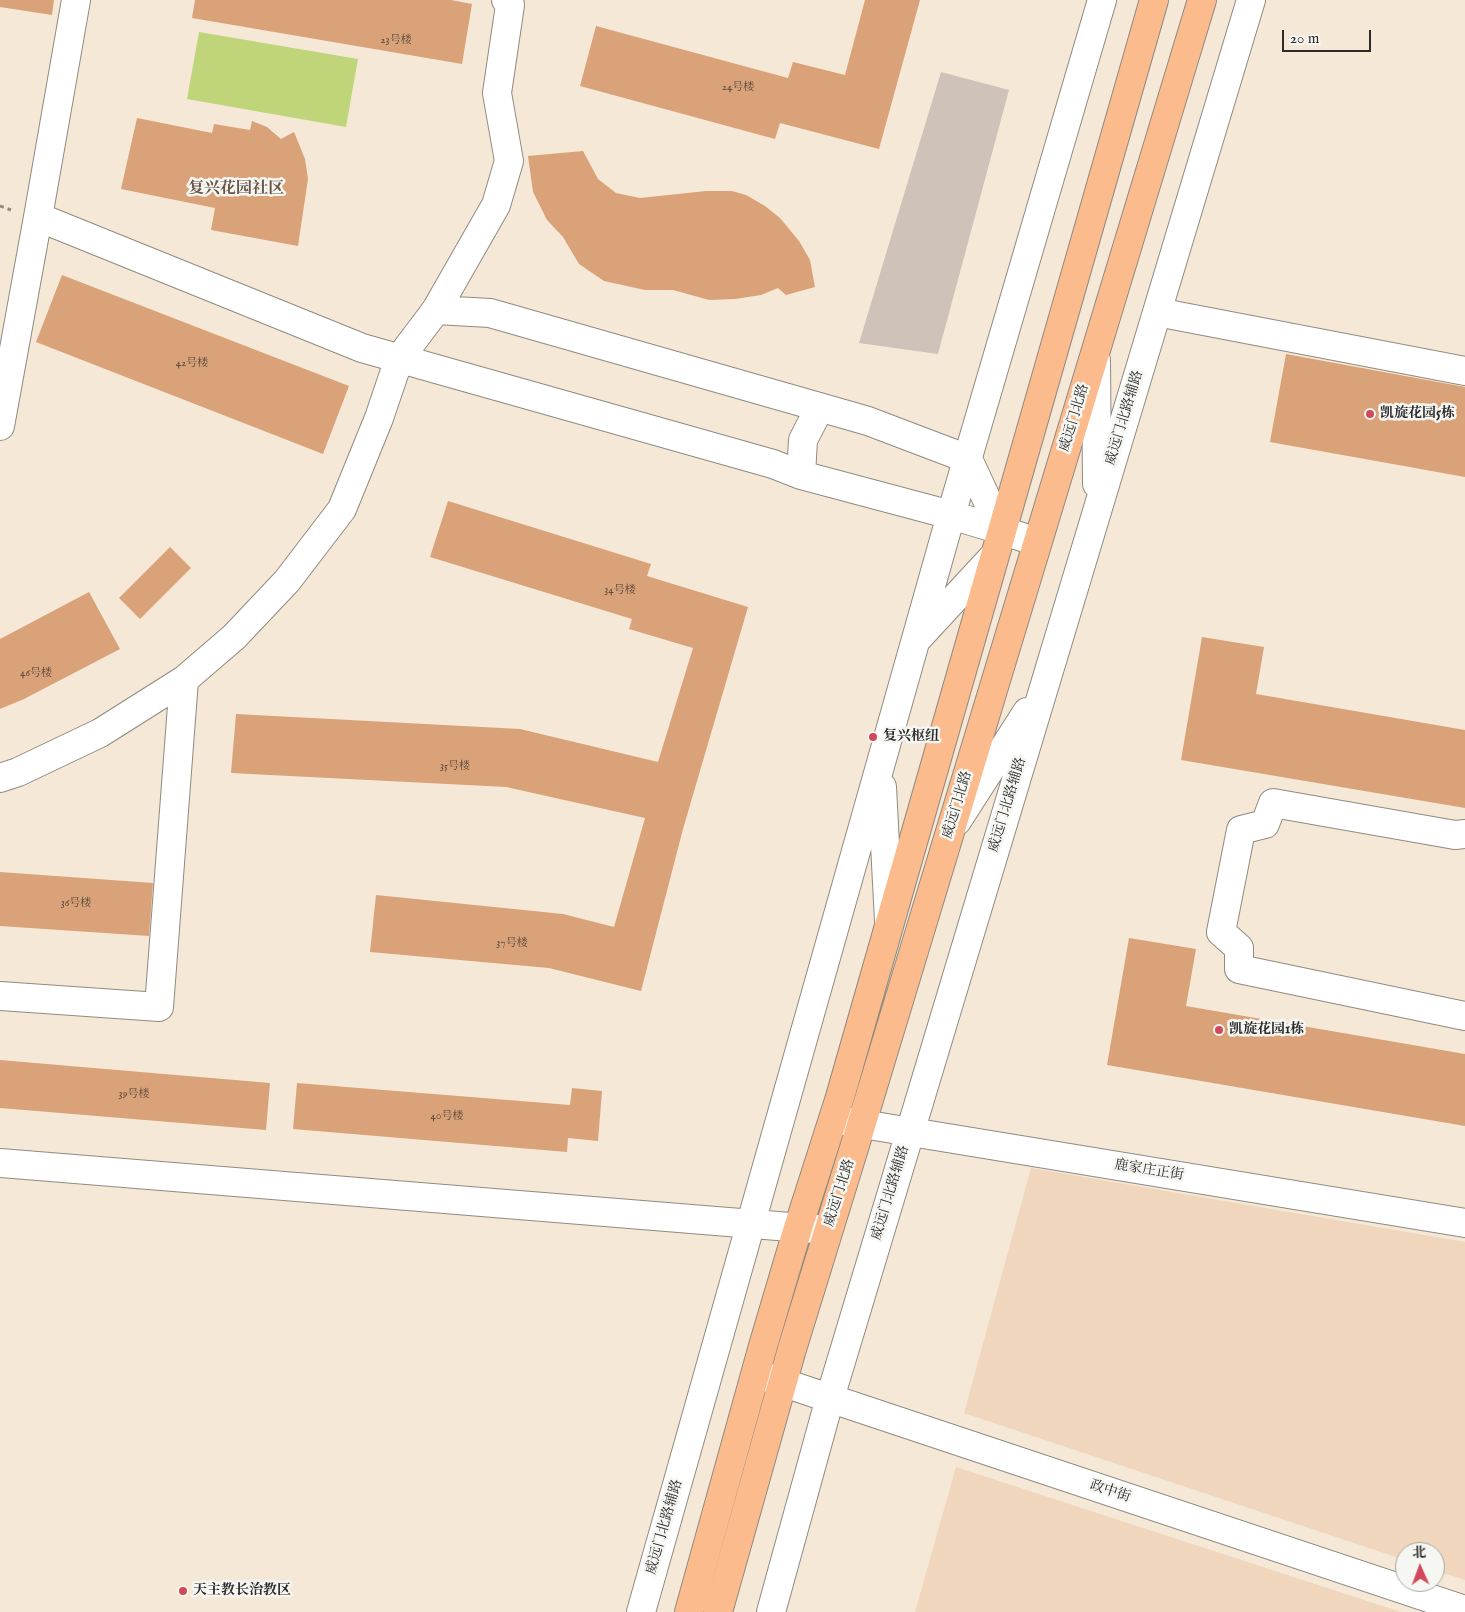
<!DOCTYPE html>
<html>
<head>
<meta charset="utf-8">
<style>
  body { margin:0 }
  #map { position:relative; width:1465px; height:1612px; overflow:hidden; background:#f5e8d7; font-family:"IM FELL English","Noto Serif SC",serif }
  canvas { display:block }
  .north { position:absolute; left:1395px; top:1542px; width:50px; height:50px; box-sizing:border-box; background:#f6f6f2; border:1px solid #a5a5a2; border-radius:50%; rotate:358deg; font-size:14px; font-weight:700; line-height:20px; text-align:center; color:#2b2b2b }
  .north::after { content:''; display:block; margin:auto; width:18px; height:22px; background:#d1495b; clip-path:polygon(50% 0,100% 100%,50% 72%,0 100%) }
  .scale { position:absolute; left:1282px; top:30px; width:89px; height:22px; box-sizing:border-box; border:2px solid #2b2b2b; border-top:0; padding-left:6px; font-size:15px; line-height:18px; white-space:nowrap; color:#2b2b2b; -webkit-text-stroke:4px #f6f6f2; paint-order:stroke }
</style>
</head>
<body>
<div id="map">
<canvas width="1465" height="1612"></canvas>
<div class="north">北</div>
<div class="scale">20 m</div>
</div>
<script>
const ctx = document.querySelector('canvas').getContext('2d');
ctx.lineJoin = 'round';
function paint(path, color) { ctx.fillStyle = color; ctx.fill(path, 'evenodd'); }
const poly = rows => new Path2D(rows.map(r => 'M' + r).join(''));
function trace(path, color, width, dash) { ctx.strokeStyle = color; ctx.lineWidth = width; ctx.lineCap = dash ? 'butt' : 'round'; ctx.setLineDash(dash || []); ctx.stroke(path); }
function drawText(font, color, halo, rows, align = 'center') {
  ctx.font = font + ' "IM FELL English","Noto Serif SC",serif'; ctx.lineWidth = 5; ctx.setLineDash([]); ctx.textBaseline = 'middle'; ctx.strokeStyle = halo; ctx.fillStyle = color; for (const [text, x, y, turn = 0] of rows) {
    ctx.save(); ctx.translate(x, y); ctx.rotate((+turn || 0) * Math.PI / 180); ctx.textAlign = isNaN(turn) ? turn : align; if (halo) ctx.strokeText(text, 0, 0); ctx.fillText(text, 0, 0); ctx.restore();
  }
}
paint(poly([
  [1031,1168,1465,1242,1465,1580,1435,1570,1435,1552,1405,1552,1405,1560,964,1413],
  [956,1467,1401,1612,915,1612]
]), '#f0d6bc');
paint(poly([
  [941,72,1009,90,938,354,859,343]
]), '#cec2b9');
paint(poly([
  [199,32,358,59,346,127,187,99]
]), '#c0d579');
paint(poly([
  [0,0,54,0,52,15,0,7],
  [195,0,451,0,472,4,462,64,192,18],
  [865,0,920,0,879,149,780,123,775,139,580,86,596,26,788,78,793,62,845,75],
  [137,118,212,133,214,124,250,130,252,121,267,127,281,139,294,132,305,159,308,179,298,246,211,230,215,208,121,189],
  [583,151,598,179,616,193,640,198,706,191,732,191,746,195,765,206,780,218,799,241,810,260,815,287,786,295,778,288,761,295,735,299,709,300,673,290,645,290,604,281,579,264,563,237,547,220,533,192,528,156],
  [62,275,349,386,323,454,36,342],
  [1286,354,1465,387,1465,477,1270,442],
  [448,501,651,564,647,576,748,607,683,829,641,991,549,968,370,952,376,895,563,914,614,927,645,818,506,787,231,773,236,714,520,729,658,762,693,648,629,629,632,619,430,557],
  [170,547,191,568,140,619,119,598],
  [89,592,120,649,24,699,0,709,0,639],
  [1202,637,1264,647,1256,694,1465,730,1465,808,1181,760],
  [0,872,153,883,149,936,0,926],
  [1129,938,1196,949,1186,1006,1465,1054,1465,1126,1107,1065],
  [0,1060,270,1083,266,1130,0,1108],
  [297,1083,570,1105,572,1088,602,1091,598,1141,568,1138,567,1152,293,1129]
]), '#daa278');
const minor = poly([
  [38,217,362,348,773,464,801,475,951,515,1001,530,1037,542],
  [436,310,496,205,509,161,497,93,510,5,506,0],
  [1157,312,1465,371],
  [1096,360,1097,484],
  [0,426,38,217,76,0],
  [801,475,803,440,820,407],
  [918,638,993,557],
  [0,778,18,772,100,733,184,680,234,637,287,581,342,509,379,418,399,359,436,310,490,313,868,421,968,459,1001,530],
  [882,787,889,921],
  [957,821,1027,712],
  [1465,834,1455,835,1273,803,1265,824,1241,830,1221,932,1239,948,1239,969,1465,1016],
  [0,996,159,1007,184,680],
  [838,1120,1465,1223],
  [0,1163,827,1230],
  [760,1375,1465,1610],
  [641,1612,951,515,1102,0],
  [771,1612,830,1398,1251,0]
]);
const major = poly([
  [689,1612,763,1346,798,1228,840,1097,1154,0],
  [718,1612,792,1349,867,1106,1202,0]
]);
trace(minor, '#908a81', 30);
trace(major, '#908a81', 30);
trace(poly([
  [0,206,11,210]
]), '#908a81', 3, [4, 4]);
trace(minor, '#fff', 28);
trace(major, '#fbbb8d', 28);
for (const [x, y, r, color] of [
  [1370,414,5,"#d1495b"],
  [873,737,5,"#d1495b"],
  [1219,1030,5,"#d1495b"],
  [183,1591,5,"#d1495b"]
]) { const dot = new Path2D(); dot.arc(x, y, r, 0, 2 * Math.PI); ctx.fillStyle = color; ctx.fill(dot); trace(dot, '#f6f6f2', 2); }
drawText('11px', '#57493e', null, [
  ["23号楼",396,41],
  ["24号楼",738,88],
  ["42号楼",192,364],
  ["34号楼",620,591],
  ["46号楼",36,674],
  ["35号楼",455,767],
  ["36号楼",76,904],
  ["37号楼",512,944],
  ["39号楼",134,1095],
  ["40号楼",447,1117]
]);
drawText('bold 14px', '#2b2b2b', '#f6f6f2', [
  ["凯旋花园5栋",1380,414],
  ["复兴枢纽",883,737],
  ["凯旋花园1栋",1229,1030],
  ["天主教长治教区",193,1591]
], 'left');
drawText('14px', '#2b2b2b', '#f6f6f2', [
  ["威远门北路",1075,418,-73],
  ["威远门北路辅路",1125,418,-73],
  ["威远门北路",958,805,-73],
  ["威远门北路辅路",1008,805,-73],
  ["鹿家庄正街",1149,1171,9],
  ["威远门北路",840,1193,-72],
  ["威远门北路辅路",891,1193,-73],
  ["政中街",1110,1492,18],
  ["威远门北路辅路",665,1527,-74]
]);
drawText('bold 16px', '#685546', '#f6f6f2', [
  ["复兴花园社区",236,190]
]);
</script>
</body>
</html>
